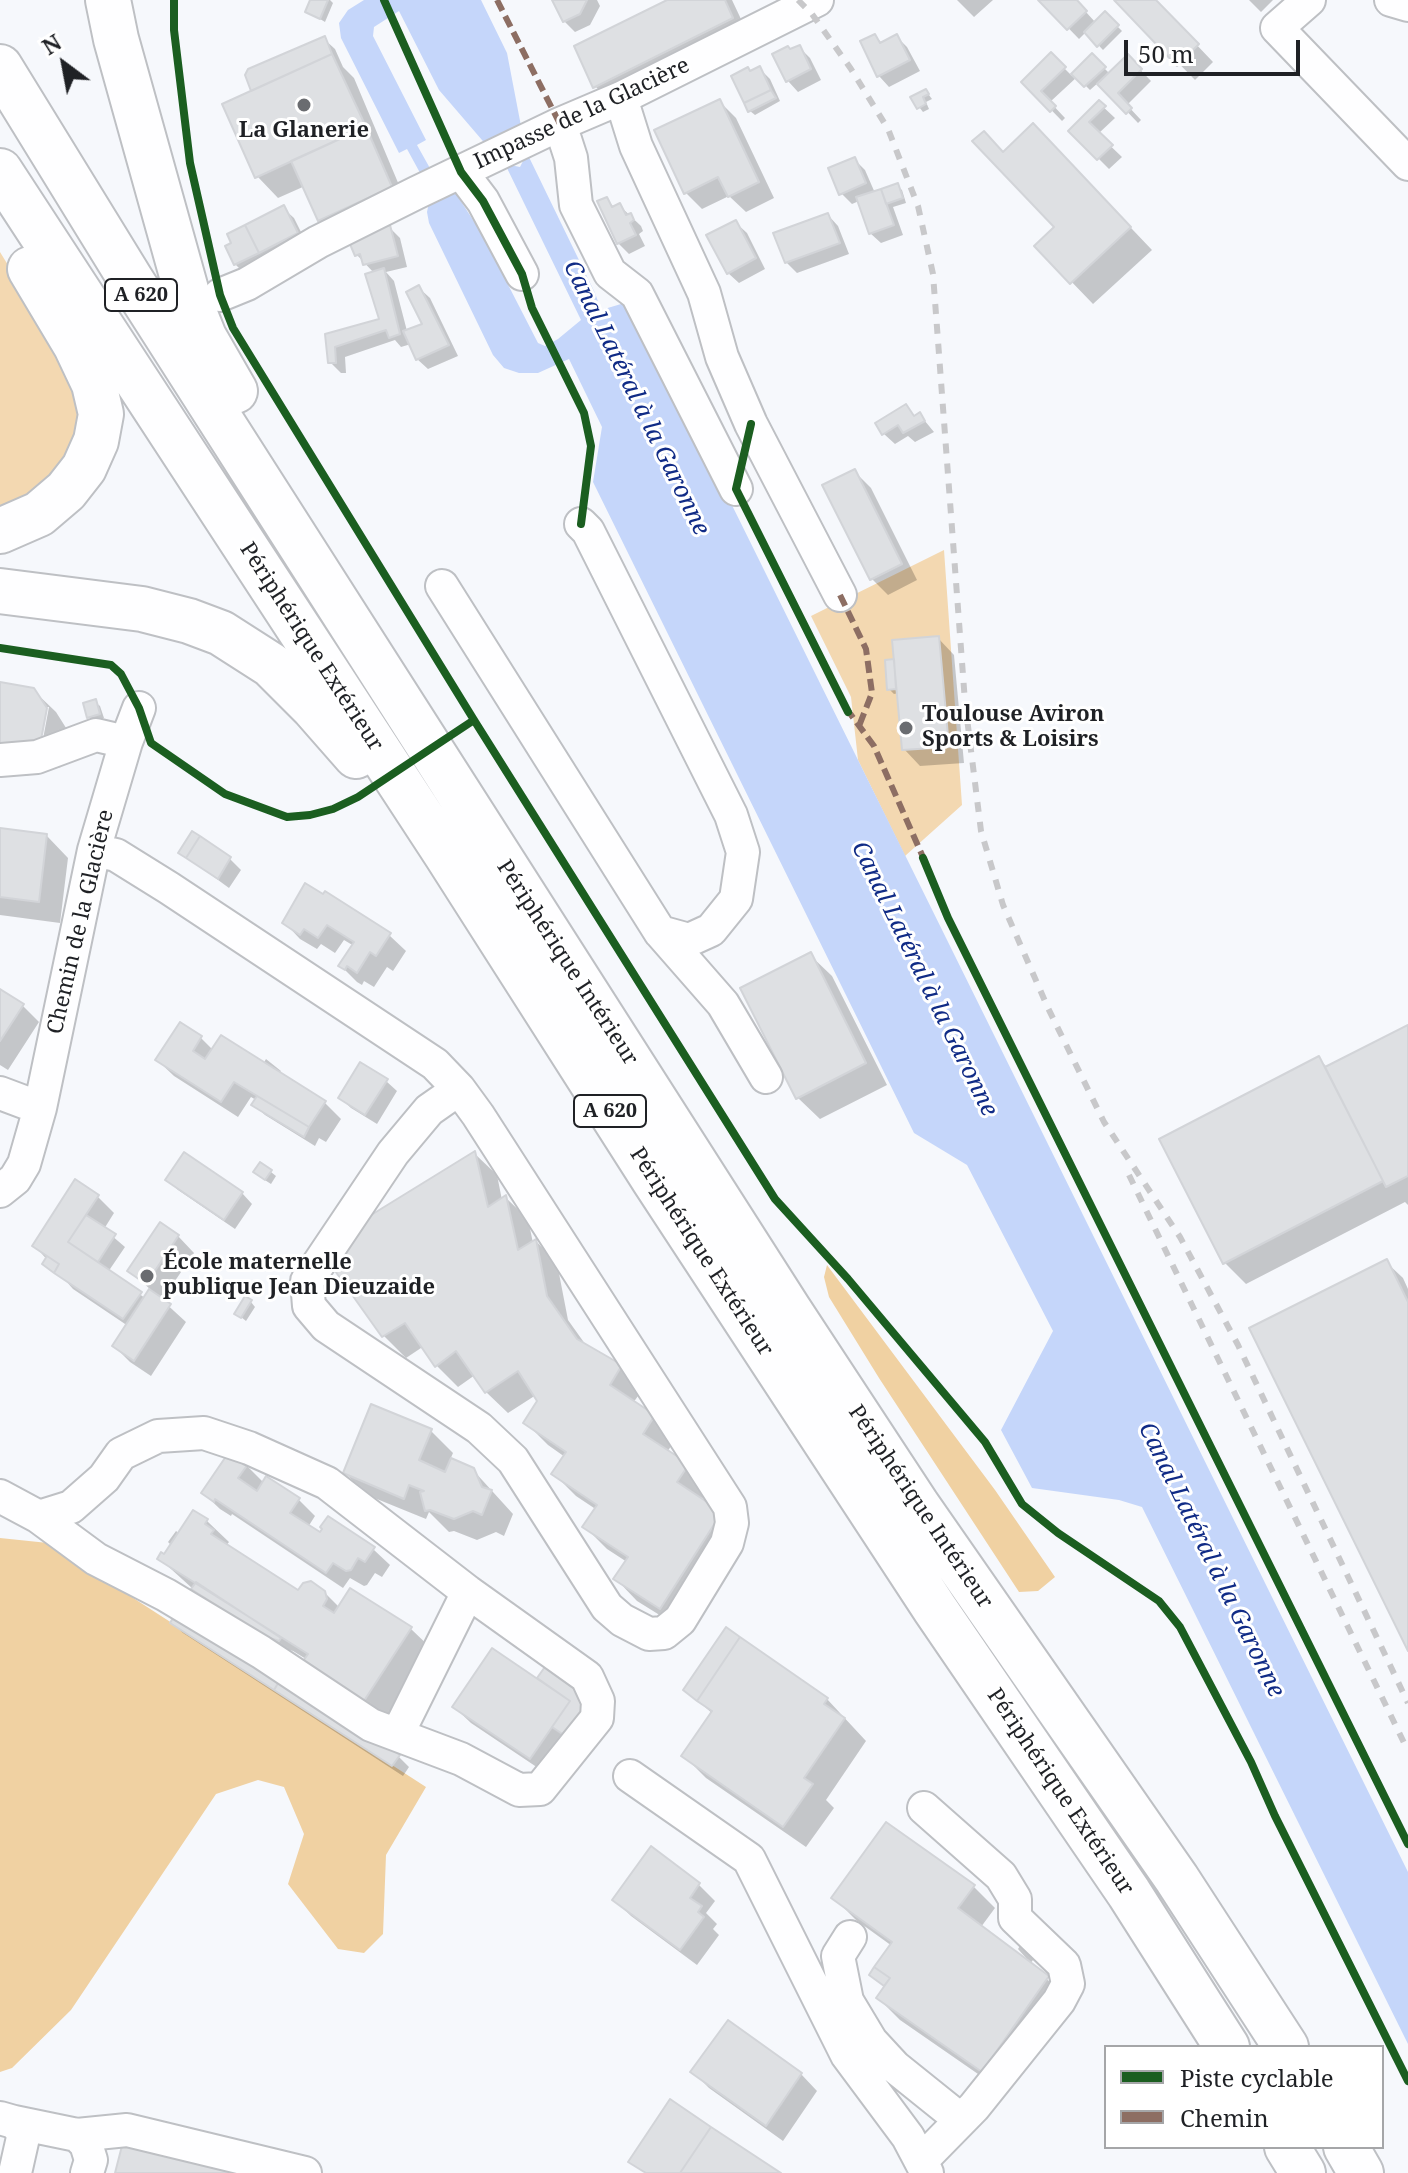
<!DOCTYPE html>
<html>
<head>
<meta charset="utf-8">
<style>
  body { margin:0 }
  #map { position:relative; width:1408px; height:2173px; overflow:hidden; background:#f6f8fc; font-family:"Noto Serif",serif }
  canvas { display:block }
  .legend { position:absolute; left:1104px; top:2045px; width:280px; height:104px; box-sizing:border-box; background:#fff; border:2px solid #a5a6a8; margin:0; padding:10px 14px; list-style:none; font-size:24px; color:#1f2125 }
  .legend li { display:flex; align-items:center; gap:16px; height:40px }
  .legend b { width:40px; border:2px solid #a5a6a8 }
  .north { position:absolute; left:24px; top:24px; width:80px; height:80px; -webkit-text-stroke:6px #fff; paint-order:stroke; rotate:328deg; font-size:22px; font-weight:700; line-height:32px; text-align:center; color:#1f2125 }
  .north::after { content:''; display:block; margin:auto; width:28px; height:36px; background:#1f2125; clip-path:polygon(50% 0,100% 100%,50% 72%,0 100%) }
  .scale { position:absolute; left:1124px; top:40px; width:176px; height:36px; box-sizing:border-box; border:4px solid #1f2125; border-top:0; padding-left:10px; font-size:24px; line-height:28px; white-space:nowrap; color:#1f2125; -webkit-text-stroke:6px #fff; paint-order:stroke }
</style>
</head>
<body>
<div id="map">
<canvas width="1408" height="2173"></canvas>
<ul class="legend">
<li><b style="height:10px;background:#1b5e20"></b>Piste cyclable</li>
<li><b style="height:10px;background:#8d6e63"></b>Chemin</li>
</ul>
<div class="north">N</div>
<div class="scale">50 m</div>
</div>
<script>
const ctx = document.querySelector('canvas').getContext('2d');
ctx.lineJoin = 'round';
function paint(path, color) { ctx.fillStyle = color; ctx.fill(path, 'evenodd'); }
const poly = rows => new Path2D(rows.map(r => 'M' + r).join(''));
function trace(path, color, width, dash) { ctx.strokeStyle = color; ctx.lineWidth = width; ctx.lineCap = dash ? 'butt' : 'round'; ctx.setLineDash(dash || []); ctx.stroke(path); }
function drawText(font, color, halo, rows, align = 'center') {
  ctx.font = font + ' "Noto Serif",serif'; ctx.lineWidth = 6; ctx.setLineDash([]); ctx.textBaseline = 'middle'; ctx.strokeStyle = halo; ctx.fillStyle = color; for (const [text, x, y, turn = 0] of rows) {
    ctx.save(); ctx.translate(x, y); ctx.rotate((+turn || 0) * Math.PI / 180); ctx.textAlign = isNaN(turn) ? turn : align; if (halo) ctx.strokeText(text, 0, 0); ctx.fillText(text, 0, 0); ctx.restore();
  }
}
paint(poly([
  [0,252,70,366,81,401,80,431,65,463,46,487,0,515],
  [944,550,962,805,905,856,858,760,851,697,811,616]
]), '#f3d8b1');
paint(poly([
  [827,1265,995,1490,1055,1577,1038,1591,1019,1592,879,1378,829,1297,824,1277],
  [0,1538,48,1543,426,1787,386,1855,383,1934,364,1953,338,1949,288,1884,304,1834,284,1787,258,1780,216,1794,71,2010,12,2068,0,2072]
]), '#f0d1a2');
paint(poly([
  [364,0,481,0,507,53,526,152,518,164,504,162,488,147,439,90,399,11,374,27,373,36,426,140,417,145,441,188,455,192,482,234,538,343,545,346,558,339,581,320,505,164,520,167,527,153,595,293,601,310,631,301,1408,1872,1408,2044,1142,1507,1119,1500,1032,1488,1001,1430,1053,1331,967,1165,914,1133,593,482,602,427,569,359,538,373,519,373,504,368,493,355,429,223,427,212,431,193,407,149,399,153,341,38,339,23,348,10]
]), '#c5d6fa');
paint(poly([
  [312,0,330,0,333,3,325,22,307,11],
  [554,0,597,0,600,6,590,25,575,32,564,21],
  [672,0,732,0,748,34,611,103,595,86],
  [957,0,993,0,974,17],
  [1041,0,1075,0,1096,23,1105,14,1122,31,1103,50,1086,32,1079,39],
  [1117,0,1154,0,1213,62,1195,80],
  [1249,0,1273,0,1261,12],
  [875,36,883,44,897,37,907,47,920,71,889,87,879,76,863,42],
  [324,39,335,49,343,67,354,78,407,204,336,236,320,220,305,186,278,198,257,176,254,92],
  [799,47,810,58,821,80,798,92,788,81],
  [1051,55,1072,76,1092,56,1110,74,1128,57,1151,81,1127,105,1141,120,1138,123,1099,82,1090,90,1077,77,1050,102,1065,118,1062,121,1024,82],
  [759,68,770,79,780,101,755,115,750,111,750,73],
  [926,91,932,99,926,102,929,109,923,112,912,98],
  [720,102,736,118,774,198,746,212,729,196,702,209,686,193],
  [1099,103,1115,118,1098,134,1122,157,1109,169,1071,131],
  [1055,148,1152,250,1093,304,1037,246,1056,228,1004,154],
  [854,159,865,170,875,193,897,186,902,190,906,203,893,207,903,235,881,243,870,233,859,201,852,204,841,193],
  [606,199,615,208,620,206,641,226,643,231,639,234,645,246,629,254,618,243],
  [283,208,294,218,307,244,246,275,235,264],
  [828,215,838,226,849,254,797,273,786,262],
  [736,223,747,233,765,269,739,283,728,273],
  [389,227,400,238,407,267,386,272,394,281,407,331,425,325,419,288,430,298,458,356,428,369,417,359,411,344,401,347,395,340,345,357,346,373,341,373,330,362,327,335,381,320,374,273,357,255],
  [905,406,916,417,920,415,934,432,915,442,908,436,895,444,884,434],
  [854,471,871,488,917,580,888,595,872,579],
  [938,638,954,655,964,763,920,766,904,749,899,693,894,694,889,689,896,661],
  [0,684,33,690,56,712,68,731,61,767,26,776,0,772],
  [45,707,49,707,40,755,36,755],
  [95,702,100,706,104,718,94,721,89,716],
  [0,830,47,836,68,858,60,923,0,915],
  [193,834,230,859,241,870,229,888,192,861],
  [306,886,389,935,406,951,393,971,387,967,374,987,364,981,362,985,357,982,341,966,354,946,344,940,335,953,321,944,317,949,300,939,284,922],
  [810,955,832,976,887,1085,820,1119,798,1098],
  [0,991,23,1006,39,1022,8,1070,0,1065],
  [1408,1027,1408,1205,1405,1202,1246,1284,1224,1262,1319,1059,1328,1068],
  [201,1038,213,1050,263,1064,266,1059,281,1071,279,1074,325,1103,341,1119,326,1142,319,1138,315,1146,265,1115,254,1105,256,1100,251,1097,238,1117,174,1076,157,1060],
  [386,1081,397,1091,377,1124,351,1108,340,1098],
  [475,1154,497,1175,502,1200,506,1198,528,1219,533,1243,536,1241,557,1263,568,1320,588,1348,621,1367,643,1389,633,1403,654,1417,676,1439,667,1452,709,1487,701,1501,720,1514,682,1629,637,1601,616,1579,627,1562,607,1549,585,1527,597,1510,576,1496,554,1474,565,1457,548,1445,526,1423,539,1401,536,1395,508,1413,486,1392,475,1375,458,1387,436,1365,424,1346,406,1358,384,1336],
  [261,1164,276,1176,271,1184,260,1177],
  [167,1180,242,1193,252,1204,235,1229,178,1190],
  [75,1182,98,1197,114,1213,104,1229,125,1247,108,1272,145,1298,151,1290,130,1271,178,1236,194,1253,162,1300,186,1322,151,1376,130,1362,114,1346,128,1326,73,1289,34,1245],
  [1386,1262,1403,1278,1408,1289,1408,1646],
  [251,1302,255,1307,246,1321,236,1313],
  [431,1431,453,1453,450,1460,473,1470,513,1514,504,1536,496,1532,477,1540,454,1531,449,1532,429,1512,426,1519,367,1495,345,1473],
  [246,1465,264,1483,299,1500,315,1516,308,1527,321,1535,373,1549,390,1565,382,1577,375,1573,367,1585,364,1586,350,1578,343,1588,232,1514,231,1516,220,1509,203,1493],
  [207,1521,229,1542,226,1546,299,1593,324,1592,340,1608,411,1629,433,1650,383,1728,306,1659,293,1651,276,1646,204,1599,160,1559,165,1557,172,1546,168,1542,176,1531,180,1534],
  [172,1622,398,1756,409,1767,403,1776,183,1633],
  [727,1630,827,1699,866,1741,826,1800,834,1808,806,1847,706,1778,684,1756,713,1714,685,1690],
  [547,1667,591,1700,547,1774,471,1723,454,1707,537,1681],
  [699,1885,715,1901,706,1913,717,1924,713,1929,719,1935,697,1965,631,1916,614,1900],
  [973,1886,995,1908,981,1927,1024,1960,1026,1958,1018,1949,1021,1944,1036,1956,1030,1964,1070,2000,1004,2092,900,2020,878,1998,886,1987,876,1979,892,1946,856,1920,834,1898],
  [728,2022,801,2074,817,2091,783,2141,709,2088,693,2072]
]), '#0003');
const building = poly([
  [310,0,328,0,320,19,305,12,310,0],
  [552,0,587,0,580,14,563,22,552,0],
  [667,0,725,0,733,18,593,88,574,46,667,0],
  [1038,0,1077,0,1087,11,1067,30,1038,0],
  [1114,0,1156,0,1199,44,1177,66,1114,0],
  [1105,11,1119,25,1097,47,1084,32,1105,11],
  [875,34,880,43,897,34,910,60,877,77,860,41,875,34],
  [325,36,332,54,251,91,245,75,248,69,325,36],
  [800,45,811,69,786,82,772,54,788,46,790,49,800,45],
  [1051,52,1066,67,1041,91,1056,106,1050,112,1021,82,1051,52],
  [1092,53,1106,67,1084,87,1071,74,1092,53],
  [332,54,366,127,255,178,222,104,332,54],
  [1128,54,1142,69,1118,93,1132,108,1126,114,1097,84,1128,54],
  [760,66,771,90,744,103,731,76,748,67,750,71,760,66],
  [926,89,929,94,923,97,926,104,917,109,910,97,926,89],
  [771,90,776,98,748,112,744,103,771,90],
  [720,99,759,182,728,197,718,177,684,194,654,130,720,99],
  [1099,100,1106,106,1089,122,1113,145,1097,160,1068,131,1099,100],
  [1033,123,1131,227,1070,284,1034,246,1054,227,972,141,984,131,1003,152,1033,123],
  [366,127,392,187,318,221,291,161,366,127],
  [855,157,866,183,839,195,828,168,855,157],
  [898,183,903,198,886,204,881,189,898,183],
  [881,189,894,225,869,234,856,197,881,189],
  [607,197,612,207,620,203,626,215,631,213,634,220,630,223,636,235,617,244,597,201,607,197],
  [284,205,298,233,259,253,245,225,284,205],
  [828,213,840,243,785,263,773,233,828,213],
  [736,220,756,258,727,274,706,235,736,220],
  [245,225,259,253,234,265,225,246,231,243,227,234,245,225],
  [390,225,398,256,363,265,360,254,355,256,347,237,390,225],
  [384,268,400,334,389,338,386,330,335,347,336,363,328,363,325,334,379,319,365,274,384,268],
  [419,285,449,345,416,360,403,331,422,324,406,292,419,285],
  [906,404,914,416,920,412,925,421,903,433,898,425,882,435,875,423,906,404],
  [855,469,902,564,870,580,822,485,855,469],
  [939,636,949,747,902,750,892,640,939,636],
  [894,659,896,689,887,690,885,660,894,659],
  [0,682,34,688,47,708,40,745,0,755,0,682],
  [96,699,100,714,87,718,83,703,96,699],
  [0,828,47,834,39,902,0,897,0,828],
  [192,831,200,836,186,858,178,853,192,831],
  [200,836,231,857,218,879,186,858,200,836],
  [305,883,323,894,325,891,391,933,376,956,370,952,357,973,347,966,345,970,338,966,354,942,327,925,318,938,304,929,300,935,282,923,305,883],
  [811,952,866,1063,796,1099,740,988,811,952],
  [0,989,24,1004,0,1041,0,989],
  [180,1022,202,1036,193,1051,205,1059,221,1035,326,1101,309,1127,234,1082,221,1102,155,1060,180,1022],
  [1408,1025,1408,1176,1386,1187,1325,1067,1408,1025],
  [1319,1056,1383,1181,1223,1264,1159,1139,1319,1056],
  [360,1062,388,1079,365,1115,338,1098,360,1062],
  [257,1096,309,1127,304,1137,251,1105,257,1096],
  [475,1151,488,1207,506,1195,518,1250,536,1239,547,1296,577,1339,622,1365,610,1385,655,1415,643,1434,689,1464,677,1482,722,1512,660,1609,613,1579,628,1557,582,1527,597,1505,551,1474,566,1452,523,1423,537,1401,518,1371,485,1393,456,1351,435,1367,405,1323,382,1337,333,1268,363,1220,475,1151],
  [184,1152,243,1192,224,1220,165,1180,184,1152],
  [260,1162,272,1170,265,1180,253,1172,260,1162],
  [75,1179,99,1195,68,1242,142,1292,123,1319,54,1273,59,1264,32,1246,75,1179],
  [86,1215,116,1234,98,1262,68,1242,86,1215],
  [160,1222,179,1235,146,1284,127,1271,160,1222],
  [47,1256,59,1264,54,1273,42,1264,47,1256],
  [1387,1259,1408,1302,1408,1651,1249,1328,1387,1259],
  [149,1289,171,1304,134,1361,112,1346,149,1289],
  [245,1296,252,1300,241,1318,234,1314,245,1296],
  [371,1404,432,1429,419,1460,445,1472,451,1458,474,1468,482,1487,492,1490,482,1515,473,1511,454,1519,430,1510,425,1511,420,1492,424,1491,409,1485,404,1499,343,1473,371,1404],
  [229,1452,248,1464,238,1478,257,1491,266,1476,300,1498,290,1513,320,1532,322,1529,320,1527,328,1516,375,1547,365,1562,358,1558,351,1570,346,1571,333,1563,326,1573,215,1499,214,1502,201,1493,229,1452],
  [193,1510,208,1519,205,1524,214,1530,211,1534,298,1590,303,1583,311,1581,325,1591,327,1599,323,1606,334,1613,350,1588,412,1627,360,1707,299,1667,308,1654,157,1559,161,1552,164,1554,193,1510],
  [196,1582,281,1638,279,1641,264,1636,191,1589,196,1582],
  [176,1613,280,1680,274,1690,170,1623,176,1613],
  [726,1627,740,1637,697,1701,683,1690,726,1627],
  [740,1637,828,1698,824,1704,845,1718,804,1778,813,1784,783,1827,681,1756,712,1711,697,1701,740,1637],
  [492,1648,570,1701,530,1759,452,1707,492,1648],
  [547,1664,581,1687,584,1711,567,1737,552,1727,570,1701,537,1678,547,1664],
  [280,1680,400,1755,392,1766,274,1690,280,1680],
  [886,1822,975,1885,958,1908,1049,1976,982,2072,876,1998,890,1978,874,1967,892,1942,831,1898,886,1822],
  [651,1846,700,1883,690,1898,702,1906,698,1912,704,1917,680,1950,612,1900,651,1846],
  [874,1967,890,1978,884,1986,869,1975,874,1967],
  [728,2020,802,2073,766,2126,690,2072,728,2020],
  [670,2099,711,2127,680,2173,646,2173,628,2162,670,2099],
  [711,2127,781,2173,680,2173,711,2127],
  [124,2138,269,2173,115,2173,124,2138]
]);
paint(building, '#dee0e3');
trace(building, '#d2d4d8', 2);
const minor = poly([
  [1309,0,1277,28,1408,164],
  [1391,0,1408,5],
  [621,98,636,146,704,293,722,357,751,424,840,595],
  [560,124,571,158,576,205,610,273,637,294,736,489],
  [461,172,483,201,522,274],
  [220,295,247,284,318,242,416,193,560,124,621,98,817,0],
  [581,524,588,531,731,815,743,852,736,899,711,930,689,940,660,932],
  [442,586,660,932,723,1004,766,1077],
  [0,760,37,757,96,735,126,742],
  [94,850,116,855,169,888,435,1064,459,1089,478,1115,730,1507,732,1523,727,1543,680,1620,664,1633,649,1634,622,1620,607,1607,513,1460,479,1428,326,1326,309,1306,307,1281,393,1153,429,1110,459,1089],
  [0,1093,40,1108],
  [0,1191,15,1179,24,1164,40,1108,94,850,126,742,139,708],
  [0,1496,39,1517,71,1507,104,1478,121,1454,158,1436,204,1433,249,1448,327,1483,468,1592,587,1677,598,1701,597,1718,540,1789,519,1790,461,1759,371,1725,261,1652,166,1595,96,1559,39,1517],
  [398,1733,468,1592],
  [630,1776,749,1859,847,2055,908,2137,927,2173],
  [850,1937,838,1956,847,2001,871,2041,895,2067,961,2120],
  [0,2118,14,2122,24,2133,15,2173],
  [14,2122,77,2135,86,2144,91,2160,87,2173],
  [77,2135,127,2130,305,2173],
  [921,2161,974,2107,1059,2001,1068,1984,1064,1965,1015,1918,1015,1899,1001,1876,924,1808]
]);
const highway = poly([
  [108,0,116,39,188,297,204,337,235,391],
  [0,67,131,280,789,1310,917,1505,1177,1879,1286,2047],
  [0,171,446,854,654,1180,935,1609,1129,1893,1227,2047],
  [0,531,39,514,66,491,84,468,96,441,101,414,94,384,76,346,30,269],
  [0,591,142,609,189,621,221,633,271,665,313,707,356,756],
  [1287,2147,1303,2173],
  [1346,2147,1361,2173]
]);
trace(minor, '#bec0c4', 36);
trace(highway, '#bec0c4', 48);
trace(minor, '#fefeff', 32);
trace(highway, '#fefeff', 44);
trace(poly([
  [798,0,812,14,851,69,888,129,918,206,933,274,965,702,981,831,1003,905,1048,1008,1104,1122,1180,1237,1238,1345,1408,1703],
  [1129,1175,1408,1751]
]), '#c8c8ca', 6, [10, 10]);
trace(poly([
  [497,0,560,124],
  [840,595,866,649,872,693,859,726],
  [846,708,874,746,926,864]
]), '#8d6e63', 6, [12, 6]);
trace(poly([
  [174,0,174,30,190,163,220,295,233,328,474,720,775,1199,848,1279,985,1442,1022,1504,1058,1533,1159,1601,1180,1627,1251,1762,1275,1816,1408,2081],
  [384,0,461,172,483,201,522,274,532,308,584,413,591,446,581,524],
  [751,424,736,489,848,712],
  [0,648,111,665,121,674,139,708,151,743,225,794,287,817,310,815,333,809,358,797,474,720],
  [923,858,948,918,1408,1844]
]), '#1b5e20', 8);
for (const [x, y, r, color] of [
  [304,105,8,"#6a6c70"],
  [906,728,8,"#6a6c70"],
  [147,1276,8,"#6a6c70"]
]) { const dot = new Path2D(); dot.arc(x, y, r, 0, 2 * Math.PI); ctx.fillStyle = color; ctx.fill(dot); trace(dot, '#fff', 3); }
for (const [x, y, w] of [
  [141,295,72],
  [610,1111,72]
]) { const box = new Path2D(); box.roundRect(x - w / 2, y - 16, w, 32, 6); ctx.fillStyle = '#fff'; ctx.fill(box); trace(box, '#1f2125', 2); }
drawText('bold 20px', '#1f2125', null, [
  ["A 620",141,295],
  ["A 620",610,1111]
]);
drawText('22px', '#1f2125', '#fff', [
  ["Impasse de la Glacière",582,114,-25],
  ["Périphérique Extérieur",311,647,57],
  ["Chemin de la Glacière",81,922,-77],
  ["Périphérique Intérieur",567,963,57],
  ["Périphérique Extérieur",701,1252,57],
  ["Périphérique Intérieur",920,1507,56],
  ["Périphérique Extérieur",1060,1792,56]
]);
drawText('bold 22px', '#1f2125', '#fff', [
  ["La Glanerie",304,131,"center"],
  ["Toulouse Aviron",922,715],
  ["Sports & Loisirs",922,740],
  ["École maternelle",163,1263],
  ["publique Jean Dieuzaide",163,1288]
], 'left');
drawText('italic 24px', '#102b86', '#fff', [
  ["Canal Latéral à la Garonne",636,398,64],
  ["Canal Latéral à la Garonne",924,979,64],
  ["Canal Latéral à la Garonne",1211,1560,64]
]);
</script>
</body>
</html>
